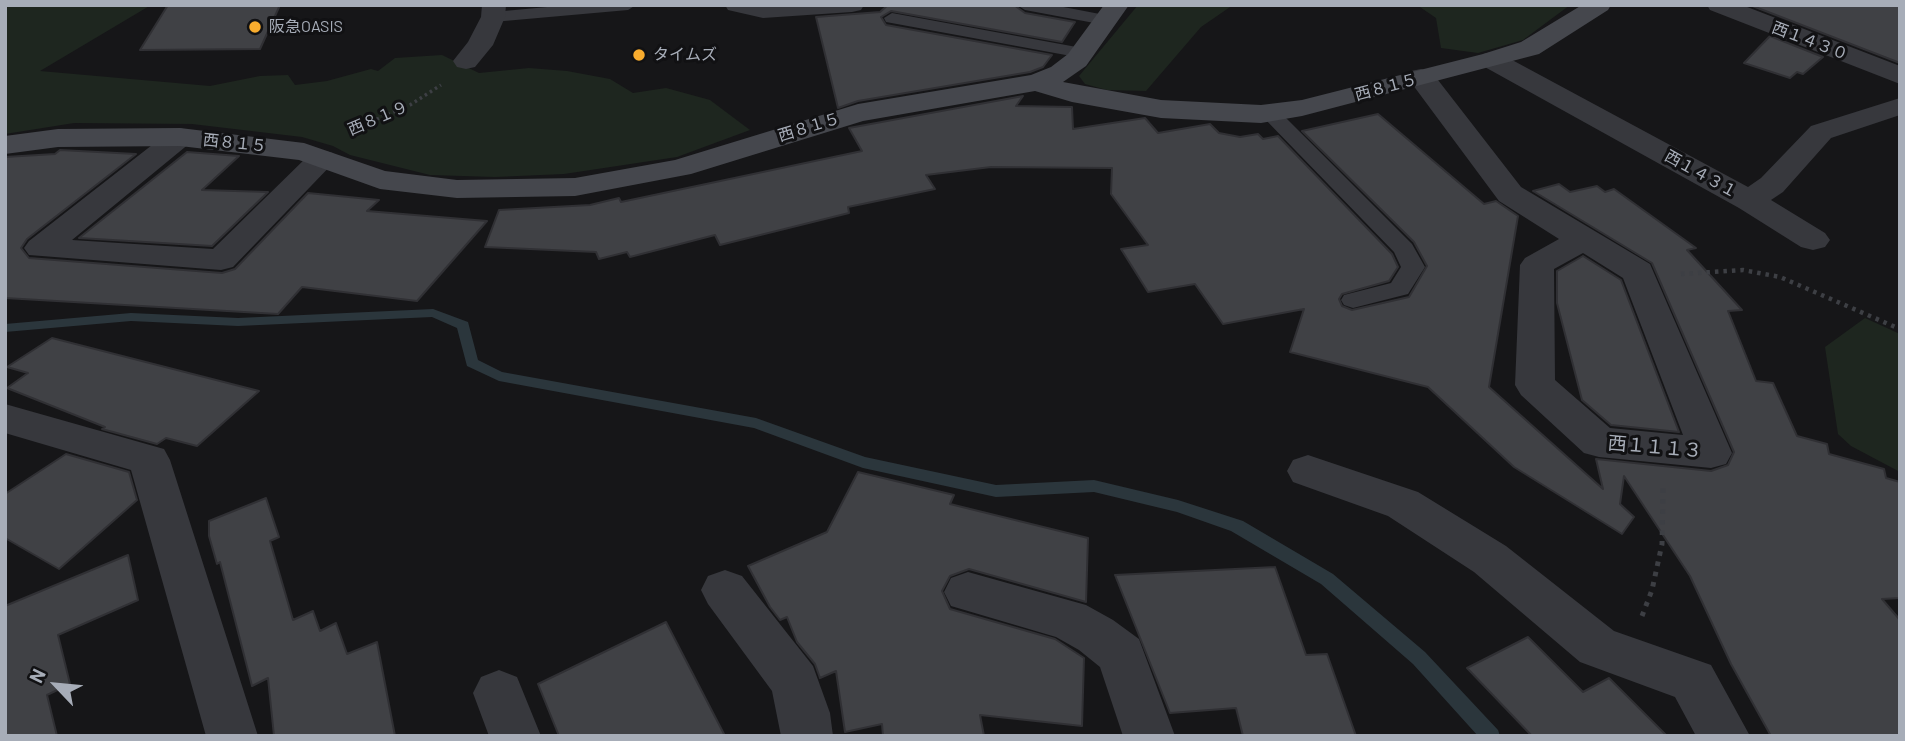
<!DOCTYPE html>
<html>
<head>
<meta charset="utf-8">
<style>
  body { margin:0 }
  #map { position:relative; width:1905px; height:741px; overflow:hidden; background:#161618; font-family:Barlow,sans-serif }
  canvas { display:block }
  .frame { position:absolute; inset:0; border:7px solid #a7adb8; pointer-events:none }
  .north { position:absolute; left:21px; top:650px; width:70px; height:70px; -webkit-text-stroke:5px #111113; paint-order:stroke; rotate:296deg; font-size:19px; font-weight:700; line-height:28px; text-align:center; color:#a7adb8 }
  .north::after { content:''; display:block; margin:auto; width:24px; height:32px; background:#a7adb8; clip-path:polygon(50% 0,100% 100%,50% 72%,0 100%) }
</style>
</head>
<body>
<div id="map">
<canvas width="1905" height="741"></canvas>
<div class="frame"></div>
<div class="north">N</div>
</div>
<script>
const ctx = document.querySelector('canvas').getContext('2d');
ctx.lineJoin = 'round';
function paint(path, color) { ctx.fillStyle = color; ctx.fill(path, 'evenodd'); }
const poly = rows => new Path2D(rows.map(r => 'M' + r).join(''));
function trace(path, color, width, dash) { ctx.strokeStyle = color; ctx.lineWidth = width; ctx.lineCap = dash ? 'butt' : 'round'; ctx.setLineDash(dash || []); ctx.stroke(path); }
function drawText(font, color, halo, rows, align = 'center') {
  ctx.font = font + ' Barlow,"Noto Sans JP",sans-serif'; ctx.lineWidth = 6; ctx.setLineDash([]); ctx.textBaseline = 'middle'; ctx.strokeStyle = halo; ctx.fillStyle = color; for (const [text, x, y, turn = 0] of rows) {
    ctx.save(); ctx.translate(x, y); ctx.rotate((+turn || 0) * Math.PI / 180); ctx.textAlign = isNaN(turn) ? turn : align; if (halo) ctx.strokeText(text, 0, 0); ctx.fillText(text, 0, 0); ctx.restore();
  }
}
paint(poly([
  [5,5,151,5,40,71,210,86,260,76,288,75,295,85,327,81,371,69,378,71,395,58,442,55,479,73,529,68,567,71,610,79,633,93,666,88,710,100,750,130,677,157,564,174,495,177,430,175,350,155,333,146,302,137,192,124,74,123,5,134],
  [1138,5,1233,5,1201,27,1146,91,1107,90,1085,84,1079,76],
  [1417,5,1570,5,1523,40,1478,53,1441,48,1436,18],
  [1865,318,1900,334,1900,472,1851,446,1838,434,1825,347]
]), '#1e261f');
paint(poly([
  [433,309,468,322,478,360,502,372,756,418,865,457,996,485,1094,480,1178,500,1243,521,1333,574,1425,652,1498,730,1500,736,1478,736,1413,664,1321,584,1231,531,1177,512,1094,492,996,497,863,468,754,428,499,381,467,366,457,328,432,317,238,326,131,321,5,332,5,324,131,313,238,318,433,309]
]), '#2b363c');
const building = poly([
  [168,5,280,5,260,49,140,50,168,5],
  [888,5,1014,5,1025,13,1075,22,1062,42,891,11,881,17,886,25,1052,55,1043,67,1030,72,858,101,838,108,816,17,880,12,888,5],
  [1750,5,1900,5,1900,63,1750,5],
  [1770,36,1823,57,1803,74,1797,72,1790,78,1744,63,1770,36],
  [1023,96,1016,106,1072,107,1073,129,1145,118,1158,133,1210,124,1219,133,1240,137,1258,134,1263,139,1278,136,1392,254,1398,267,1389,281,1342,294,1339,299,1342,306,1352,310,1409,297,1427,266,1414,242,1302,131,1378,114,1484,204,1496,201,1518,216,1489,387,1603,489,1596,459,1711,471,1728,465,1734,452,1652,263,1533,191,1559,184,1570,192,1597,186,1605,192,1614,189,1696,248,1687,250,1742,310,1728,311,1756,381,1773,383,1797,436,1827,444,1829,454,1884,469,1886,478,1900,482,1900,598,1882,599,1900,620,1900,736,1771,736,1731,664,1690,576,1624,476,1620,504,1634,517,1622,534,1514,467,1428,387,1290,352,1304,309,1223,324,1195,284,1148,292,1121,249,1148,245,1111,194,1112,168,991,167,926,175,935,189,848,207,849,213,720,245,715,235,630,257,627,252,599,259,596,252,485,247,499,210,590,205,619,198,621,202,862,151,849,128,1023,96],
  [60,150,136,154,27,239,21,248,29,258,222,273,235,269,308,193,379,200,367,211,487,221,417,301,302,287,278,314,5,298,5,157,55,154,60,150],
  [187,152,239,156,202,190,268,192,212,246,79,238,187,152],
  [1583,256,1621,280,1679,432,1611,425,1582,400,1557,303,1557,271,1583,256],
  [52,338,259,391,197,446,166,438,157,444,102,429,105,427,7,388,28,373,7,367,52,338],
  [66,454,129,472,137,500,59,569,5,538,5,494,66,454],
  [858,472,954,495,950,504,1088,538,1086,602,969,569,950,576,942,591,950,609,1055,639,1084,658,1082,726,980,715,984,736,883,736,882,724,845,732,836,671,820,678,815,664,797,642,787,617,780,620,770,607,748,566,827,532,858,472],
  [266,498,279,537,270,541,293,620,313,611,320,631,336,623,347,654,377,642,395,736,274,736,268,678,252,686,220,562,217,564,209,536,209,521,266,498],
  [128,555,138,600,58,635,70,684,47,695,57,736,5,736,5,606,128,555],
  [1275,567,1306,655,1327,654,1356,736,1243,736,1236,708,1170,713,1115,575,1275,567],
  [666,622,725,736,559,736,538,684,666,622],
  [1528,637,1583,692,1609,678,1667,736,1532,736,1467,668,1528,637]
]);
paint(building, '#404145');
trace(building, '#303034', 2);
trace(poly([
  [349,131,410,105,441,85]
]), '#3d3f44', 3.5, [2.5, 3.5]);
trace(poly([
  [1681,274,1743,270,1780,277,1900,329]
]), '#3d3f44', 4.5, [3.5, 5]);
trace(poly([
  [1642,616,1652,590,1662,544,1663,488]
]), '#3d3f44', 5, [4.5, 6]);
paint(poly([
  [569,5,636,5,628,10,493,22,485,17,493,12,569,5],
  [1017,5,1053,5,1105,15,1113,20,1105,25,1025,10,1017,5],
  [892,13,1082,48,1091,53,1082,58,886,22,884,18,892,13],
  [1270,107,1277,109,1412,244,1425,267,1408,294,1353,308,1344,305,1341,300,1344,295,1391,283,1401,267,1394,252,1263,117,1260,113,1263,109,1270,107]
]), '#37383d');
paint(poly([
  [482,5,506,5,505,17,493,45,475,67,466,69,457,67,453,61,468,42,481,17,482,5],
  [725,5,864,5,861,10,852,12,763,18,728,10,725,5],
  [1707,5,1742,5,1900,66,1900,84,1710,10,1707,5],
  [1492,52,1501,54,1748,187,1761,178,1811,126,1900,98,1900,115,1831,138,1783,192,1771,200,1825,233,1830,240,1825,247,1813,250,1801,247,1739,208,1483,66,1479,60,1483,54,1492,52],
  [1421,69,1431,71,1521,187,1650,264,1732,453,1726,464,1711,468,1599,457,1584,453,1521,395,1515,385,1520,265,1525,258,1559,239,1499,201,1407,77,1411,71,1421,69],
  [1583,253,1623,278,1683,435,1610,428,1555,380,1554,269,1583,253],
  [180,128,190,131,195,137,190,143,72,240,213,249,311,153,322,150,333,153,337,159,233,267,221,270,29,255,24,248,29,241,170,131,180,128],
  [5,404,164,449,170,460,258,736,206,736,131,470,5,433,5,404],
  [1308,455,1418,492,1506,546,1614,631,1711,665,1750,736,1696,736,1675,697,1580,662,1474,572,1388,516,1293,482,1287,471,1293,460,1308,455],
  [725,570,742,576,813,666,830,713,833,736,781,736,772,691,708,604,701,590,708,576,725,570],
  [968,572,1086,605,1113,620,1139,639,1175,736,1123,736,1100,667,1079,650,1056,637,951,606,944,592,951,578,968,572],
  [499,670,517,677,541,736,489,736,473,693,481,677,499,670]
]), '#37383d');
paint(poly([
  [1104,5,1129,5,1086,66,1063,82,1161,100,1261,105,1302,100,1483,54,1521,42,1582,5,1611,5,1608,10,1539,54,1302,116,1261,123,1161,118,1072,102,1035,91,863,121,691,174,575,196,457,198,380,189,299,160,180,146,58,147,5,154,5,136,58,129,180,128,304,143,385,171,457,180,575,178,675,160,858,104,1031,75,1051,67,1068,54,1104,5]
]), '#45474d');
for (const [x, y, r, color] of [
  [255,27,7,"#f8ac2e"],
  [639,55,7,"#f8ac2e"]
]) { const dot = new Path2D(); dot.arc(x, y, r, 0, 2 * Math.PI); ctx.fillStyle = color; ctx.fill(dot); trace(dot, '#111113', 2.5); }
drawText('16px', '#a7adb8', '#111113', [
  ["阪急OASIS",269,27],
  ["タイムズ",653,55]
], 'left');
drawText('16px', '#a7adb8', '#111113', [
  ["西１４３０",1810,41,21],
  ["西８１５",1386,87,-15],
  ["西８１９",378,118,-23],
  ["西８１５",809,127,-17],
  ["西８１５",235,143,6],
  ["西１４３１",1701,174,29]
]);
drawText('19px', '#a7adb8', '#111113', [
  ["西１１１３",1655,447,5]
]);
</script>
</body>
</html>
